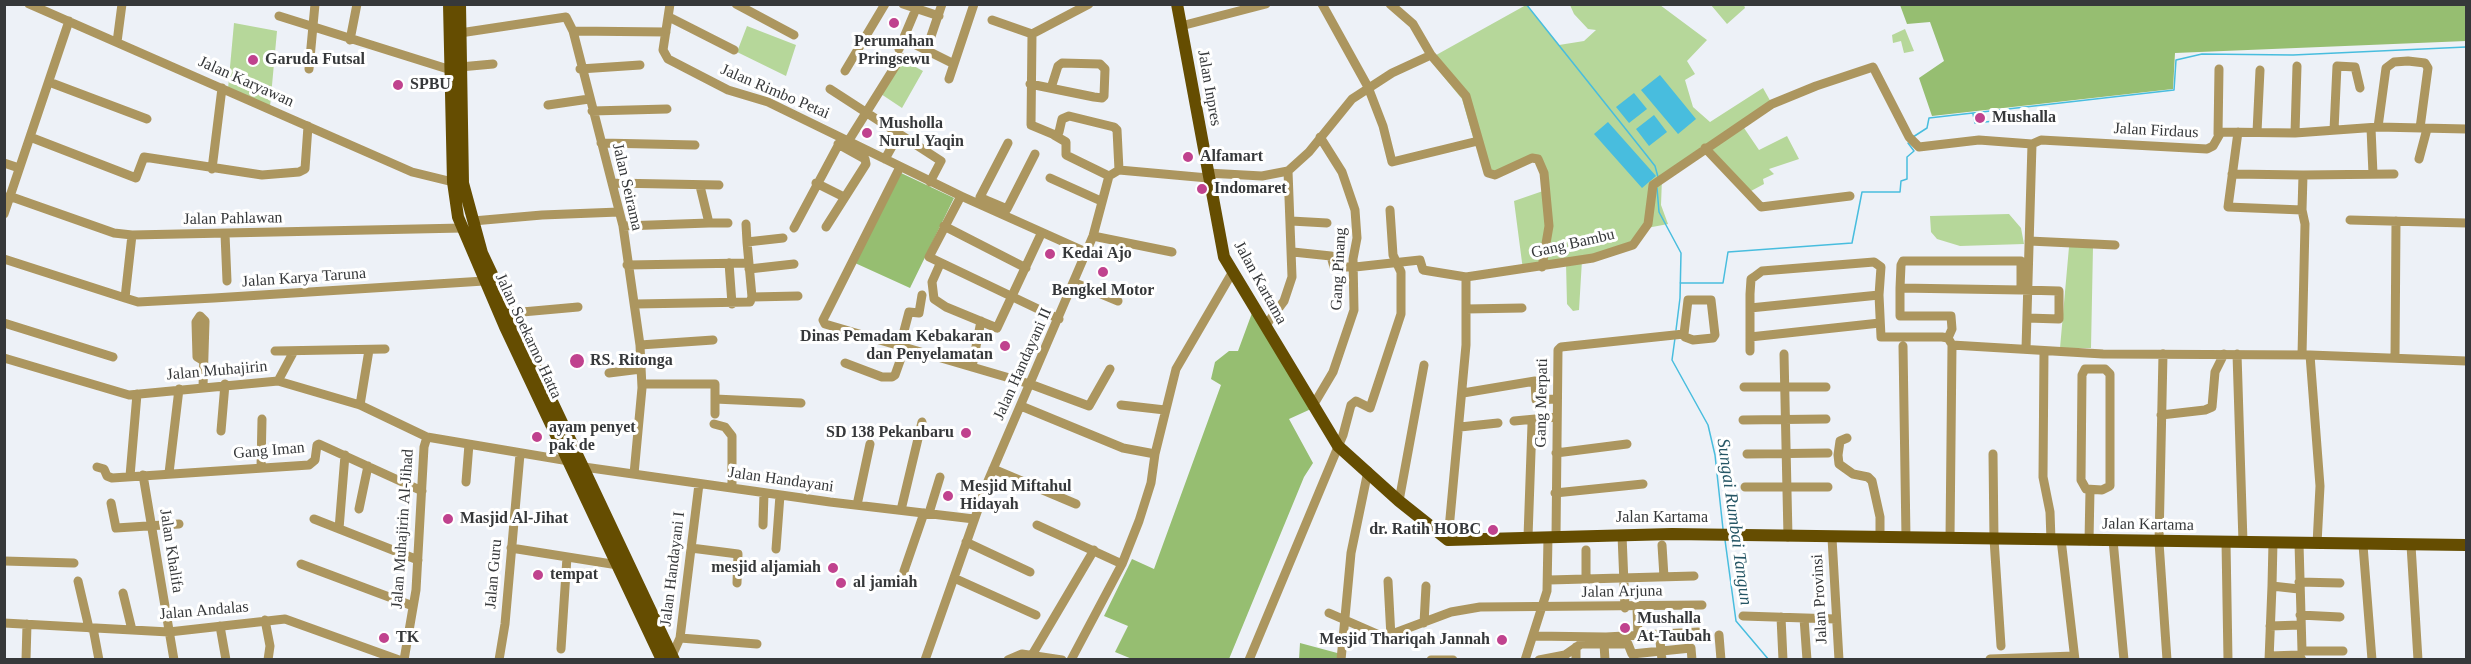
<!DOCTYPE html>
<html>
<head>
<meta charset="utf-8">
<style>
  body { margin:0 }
  #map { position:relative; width:2471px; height:664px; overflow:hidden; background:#edf1f7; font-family:"Times New Roman",serif }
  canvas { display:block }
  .frame { position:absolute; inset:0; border:6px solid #36383a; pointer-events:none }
</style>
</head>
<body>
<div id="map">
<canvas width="2471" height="664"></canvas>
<div class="frame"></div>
</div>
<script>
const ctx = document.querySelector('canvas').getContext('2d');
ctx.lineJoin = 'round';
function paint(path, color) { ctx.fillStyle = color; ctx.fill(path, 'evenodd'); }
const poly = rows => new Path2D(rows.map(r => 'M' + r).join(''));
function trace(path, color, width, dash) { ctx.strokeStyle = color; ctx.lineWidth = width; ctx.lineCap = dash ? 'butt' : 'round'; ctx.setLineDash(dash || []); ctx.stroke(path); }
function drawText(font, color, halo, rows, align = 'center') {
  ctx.font = font + ' "Times New Roman",serif'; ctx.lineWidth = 6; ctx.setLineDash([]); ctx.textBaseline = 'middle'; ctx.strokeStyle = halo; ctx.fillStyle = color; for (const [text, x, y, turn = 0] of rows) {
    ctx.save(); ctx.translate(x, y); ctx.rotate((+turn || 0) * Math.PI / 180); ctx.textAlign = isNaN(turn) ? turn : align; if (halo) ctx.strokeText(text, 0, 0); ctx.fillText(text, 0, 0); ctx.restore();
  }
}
paint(poly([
  [1526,5,1559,45,1584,41,1596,30,1588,29,1574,14,1570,5,1660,5,1707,40,1687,61,1695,74,1685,80,1693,107,1710,122,1763,88,1772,104,1742,125,1759,150,1787,136,1799,159,1769,169,1774,174,1763,179,1764,184,1751,191,1705,148,1662,178,1661,205,1668,224,1647,228,1633,245,1582,260,1579,310,1573,311,1567,304,1566,263,1523,270,1514,201,1543,191,1541,173,1535,160,1495,176,1474,141,1462,99,1429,59],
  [1711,5,1744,5,1745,8,1727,24],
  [234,23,277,31,270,107,228,89],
  [747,26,796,45,786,76,737,52],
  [1905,29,1914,51,1904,53,1901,41,1893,43,1892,35],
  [903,60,923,71,902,108,881,94],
  [2009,214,2021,228,2024,244,1960,246,1937,239,1931,232,1930,216],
  [2069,247,2093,247,2091,348,2060,348]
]), '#b6d79a');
paint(poly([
  [1900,5,2466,5,2466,41,2175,53,2173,89,1932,116,1919,78,1944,61,1930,22,1907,24],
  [901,173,954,198,910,288,855,263],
  [1252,313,1311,409,1289,419,1313,463,1304,477,1229,659,1132,659,1115,652,1128,626,1104,616,1132,559,1154,569,1221,385,1211,379,1215,362,1229,351,1238,351],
  [1300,643,1341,654,1340,659,1299,660]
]), '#96be71');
paint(poly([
  [1660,75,1696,119,1678,134,1641,90],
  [1634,93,1647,109,1629,123,1616,107],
  [1654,115,1667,132,1649,146,1636,129],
  [1608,122,1656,176,1642,188,1594,134]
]), '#48bdde');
trace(poly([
  [1526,4,1644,152,1655,166,1658,177],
  [1973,114,1975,123,2004,120],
  [1913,137,1927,128,1929,118,2174,90,2176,60,2202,54,2293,55,2466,47],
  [1657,188,1659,212,1681,253,1680,298,1676,330],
  [1680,283,1723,283,1728,252,1852,243,1862,192,1900,192,1901,181,1907,179,1907,157,1914,151,1908,143],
  [1675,338,1672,360,1708,425,1715,455,1723,529],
  [1725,540,1736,621,1769,660]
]), '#48bdde', 1.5);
trace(poly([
  [29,4,412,172,453,182],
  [670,4,663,50,668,59,728,90,768,102,961,196,1086,252],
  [736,4,794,35],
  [903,4,939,16],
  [1322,4,1368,87,1383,126,1392,162,1478,141],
  [1390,4,1413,24,1431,55],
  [279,16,451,70],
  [669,17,734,50],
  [992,20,1032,34,1089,4],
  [1181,26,1266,4],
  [573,31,666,32],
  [460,33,566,17,573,31,623,226,640,345,642,388,634,474],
  [1032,34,1031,125,1055,135,1059,132,1062,119,1069,116,1114,127,1117,130,1119,170],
  [904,39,954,64,974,4],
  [350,40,357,4],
  [117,42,122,4],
  [899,49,918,4],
  [926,51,942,4],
  [460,67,493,64],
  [309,69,315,4],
  [580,69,640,65],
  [845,71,885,4],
  [949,79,954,64],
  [49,82,147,119],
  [1030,84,1094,97,1102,98,1104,96,1105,69,1100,64,1062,63,1058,66,1051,88],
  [830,89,941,161,930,182],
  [548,105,589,99],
  [592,111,667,109],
  [2378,127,2386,68,2394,62,2408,61,2425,63,2428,68,2420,128],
  [2371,128,2373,174],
  [2334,130,2337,66,2355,67,2360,88],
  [2257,132,2260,70],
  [2295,133,2297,66],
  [2218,134,2219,69],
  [1054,135,1066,142,1066,155,1109,176],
  [30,137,136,178,144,157,262,175,299,172,305,169,308,126],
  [849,140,901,57],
  [601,143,695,145],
  [1705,148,1761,207,1850,196],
  [885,159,899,134],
  [2419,159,2427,129],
  [4,163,19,168],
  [900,167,823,320,825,324,1030,384,1089,406,1110,369],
  [212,169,222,88],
  [1207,173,1262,176,1288,171,1309,152,1352,99,1392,73,1431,55,1466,96,1488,173,1495,175,1532,158,1538,159,1544,173,1549,226,1542,267],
  [2232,174,2303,175,2302,210,2228,207,2238,132],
  [2303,175,2394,174],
  [1050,178,1101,201],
  [612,183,719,185],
  [816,183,844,197],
  [700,186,709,223,728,223],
  [9,196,114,233,132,235,463,228],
  [961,196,929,257,1059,319],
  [988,201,1007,209,1035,154],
  [986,206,988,201,980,197,1008,143],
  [2302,210,2305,224,2302,355],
  [4,214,69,21],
  [2350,220,2466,223],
  [473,221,542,215,619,212],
  [1291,221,1327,223],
  [746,224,747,242],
  [623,226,709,223],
  [944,226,1026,268],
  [826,227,866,164,865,159,838,144],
  [794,228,841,140],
  [225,234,227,281],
  [1093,236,1172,252],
  [2029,241,2115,245],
  [1293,252,1331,256,1334,267,1355,267,1420,260,1423,270,1466,277],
  [4,259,125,298,132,235],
  [729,263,732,304],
  [940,264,932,282,934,299,946,307,997,328,1041,234],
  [627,265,747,263],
  [749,269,794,264],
  [1075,283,1118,301],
  [1900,288,2021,290,2021,261,1903,261,1901,265,1900,288,1900,316,1951,316,1952,329,1948,338],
  [2023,290,2059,291,2059,319,2027,318],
  [752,297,798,296],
  [125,298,138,302,214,298,484,281],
  [635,304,750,302,752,297,747,242,783,238],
  [1750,308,1879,295],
  [1466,309,1522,308],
  [511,313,578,307],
  [4,323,113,357],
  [1266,325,1284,301,1292,277,1288,171],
  [1750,337,1880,323],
  [640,345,713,340],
  [900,346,909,312,919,313,922,295],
  [1903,346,1906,538],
  [2026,349,2032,144],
  [275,351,385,349],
  [1750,351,1750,294,1751,279,1754,277,1762,271,1874,262,1881,267,1879,295,1881,337,1942,337,1948,338,1951,343],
  [2044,351,2043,477,2050,512,2051,540],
  [1784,354,1788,537],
  [2163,354,2159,542,2167,660],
  [2237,354,2243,542],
  [2310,355,2320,486,2317,544],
  [4,358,129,395,278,381,360,405,427,437,569,461],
  [2395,358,2396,221],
  [202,360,197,357,196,322,200,316,205,321,203,387],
  [845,363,882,377,892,377,895,375,905,347],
  [972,367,981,321],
  [2085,369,2105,369,2110,374,2110,486,2102,490,2086,489,2081,480,2082,375,2085,369],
  [609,373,641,369],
  [278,381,294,351],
  [642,384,715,384,715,414],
  [1744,387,1826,387],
  [1463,393,1535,381,1536,400,1556,399],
  [715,399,801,403],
  [1314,404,1333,372,1354,310,1353,259,1357,238,1355,210,1342,172,1320,137],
  [360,405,369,350],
  [1121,405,1165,410],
  [1021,406,1123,448,1155,454],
  [2161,415,2205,410,2212,407,2215,372,2224,354],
  [1743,420,1826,419],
  [1514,421,1557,417],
  [714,424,725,427,732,436,732,488],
  [1460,427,1498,423],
  [221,431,225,384],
  [1847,438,1840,441,1838,455,1839,464,1853,474,1868,477,1872,481,1880,517,1880,538],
  [1556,453,1627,444],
  [1747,454,1828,453],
  [1993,454,1994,539,2001,646],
  [97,467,104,469,107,476,112,478,309,465,315,460,317,445,319,444,422,491],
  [261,467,262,419],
  [584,467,830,502,974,519],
  [993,469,1076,504],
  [169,473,179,389],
  [143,475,174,660],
  [130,476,137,394],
  [466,482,469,444],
  [1745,487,1828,487],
  [1555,493,1643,484],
  [1399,501,1424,365],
  [111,503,116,528,179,524],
  [857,505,870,444],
  [359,509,368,466],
  [901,510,922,422],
  [929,513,940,477],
  [314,519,418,560],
  [763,525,764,493],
  [1037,525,1122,564],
  [339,529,345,455],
  [1622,535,1625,608],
  [1556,536,1558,350,1561,347,1684,334,1688,300,1711,300,1715,335,1713,338,1693,340,1685,337,1684,334],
  [1528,537,1532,424],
  [1832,538,1839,660],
  [1950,538,1952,345,2103,354,2310,355,2466,361],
  [2061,539,2075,660],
  [1448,540,1466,345,1466,277,1593,258,1633,245,1648,224,1653,185,1772,104,1816,86,1873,67,1909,137,1919,147,1979,140,2032,144,2041,140,2207,149,2213,146,2221,132,2295,133,2378,127,2466,129],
  [2113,540,2124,660],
  [2089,541,2090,490],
  [966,542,1030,572],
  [2226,542,2228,660],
  [2299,543,2302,651,2343,651],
  [1662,545,1664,577],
  [2363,545,2372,660],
  [2411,545,2418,660],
  [511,548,618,565],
  [691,548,738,554,737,583],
  [776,549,780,495],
  [4,561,74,563],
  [301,564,413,606],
  [904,571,924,513],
  [954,578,1036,615],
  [1549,580,1694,576],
  [78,581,89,628],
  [1388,581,1391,637],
  [1586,581,1586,550],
  [2299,582,2340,583],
  [2272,586,2273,542],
  [123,593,132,630],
  [1637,607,1638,636],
  [1329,613,1384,637,1451,612,1480,607,1702,605],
  [2300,615,2340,617],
  [1743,616,1836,619],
  [1781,617,1783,660],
  [1804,618,1807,660],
  [265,620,270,646,268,660],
  [4,623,169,632,285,619,399,660],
  [1424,623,1426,586],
  [220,626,226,660],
  [2270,626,2300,625],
  [93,628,99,660],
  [1719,635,1721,660],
  [1533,636,1606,637,1698,632],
  [680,638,757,644],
  [1660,641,1662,660],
  [1604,644,1605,660],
  [1576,647,1576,660],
  [561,649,567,557],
  [1032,655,1094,550],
  [672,656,680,638,699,484],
  [2270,656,2299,655,2302,660],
  [1990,659,2074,656],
  [26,660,27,624],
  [404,660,416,590,424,447,427,437],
  [499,660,505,624,520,454],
  [925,660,988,481,1093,236,1109,176,1119,170,1208,178],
  [1008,660,1022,654,1062,660],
  [1071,660,1122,564,1139,521,1151,483,1155,454,1176,369,1232,273],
  [1249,660,1343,435,1351,405,1356,401,1370,408,1401,314,1401,272,1393,255,1390,210],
  [1341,660,1351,553,1368,471],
  [1431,660,1453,660],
  [1525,660,1547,591,1548,537],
  [1539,660,1565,655,1581,644,1628,644,1632,654,1691,648,1692,660],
  [2269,660,2272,586,2299,589]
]), '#ac965f', 9);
trace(poly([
  [449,4,453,182,458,217,505,327,662,660],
  [460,4,463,183,482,253,674,660],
  [1177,4,1224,257,1338,446,1399,501,1448,540,1672,534,2466,545]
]), '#654d01', 12);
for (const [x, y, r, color] of [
  [894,23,6,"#c0428e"],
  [253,60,6,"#c0428e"],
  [398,85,6,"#c0428e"],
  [1980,118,6,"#c0428e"],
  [867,133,6,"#c0428e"],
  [1188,157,6,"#c0428e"],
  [1202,189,6,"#c0428e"],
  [1050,254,6,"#c0428e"],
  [1103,272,6,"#c0428e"],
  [1005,346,6,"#c0428e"],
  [577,361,8,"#c0428e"],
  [966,433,6,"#c0428e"],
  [537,437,6,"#c0428e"],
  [948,496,6,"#c0428e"],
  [448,519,6,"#c0428e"],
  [1493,530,6,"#c0428e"],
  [833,568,6,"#c0428e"],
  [538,575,6,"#c0428e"],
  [841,583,6,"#c0428e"],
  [1625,628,6,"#c0428e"],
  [384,638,6,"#c0428e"],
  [1502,640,6,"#c0428e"]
]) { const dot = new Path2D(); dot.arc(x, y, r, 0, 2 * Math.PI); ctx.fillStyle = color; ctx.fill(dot); trace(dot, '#fff', 2); }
drawText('bold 16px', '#36383a', '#fff', [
  ["Perumahan",894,42,"center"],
  ["Pringsewu",894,60,"center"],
  ["Garuda Futsal",265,60],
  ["SPBU",410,85],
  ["Mushalla",1992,118],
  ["Musholla",879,124],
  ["Nurul Yaqin",879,142],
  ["Alfamart",1200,157],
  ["Indomaret",1214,189],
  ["Kedai Ajo",1062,254],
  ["Bengkel Motor",1103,291,"center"],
  ["Dinas Pemadam Kebakaran",993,337,"right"],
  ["dan Penyelamatan",993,355,"right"],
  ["RS. Ritonga",590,361],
  ["ayam penyet",549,428],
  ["pak de",549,446],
  ["SD 138 Pekanbaru",954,433,"right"],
  ["Mesjid Miftahul",960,487],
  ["Hidayah",960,505],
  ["Masjid Al-Jihat",460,519],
  ["dr. Ratih HOBC",1481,530,"right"],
  ["mesjid aljamiah",821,568,"right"],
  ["tempat",550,575],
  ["al jamiah",853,583],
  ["Mushalla",1637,619],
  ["At-Taubah",1637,637],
  ["TK",396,638],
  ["Mesjid Thariqah Jannah",1490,640,"right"]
], 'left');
drawText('16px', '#36383a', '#fff', [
  ["Jalan Karyawan",246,82,24],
  ["Jalan Inpres",1209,88,80],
  ["Jalan Rimbo Petai",775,92,23],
  ["Jalan Firdaus",2156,131,3],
  ["Jalan Seirama",627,187,77],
  ["Jalan Pahlawan",233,219,-1],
  ["Gang Bambu",1573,244,-13],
  ["Gang Pinang",1339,269,-87],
  ["Jalan Karya Taruna",304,278,-4],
  ["Jalan Kartama",1260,283,61],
  ["Jalan Soekarno Hatta",528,336,65],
  ["Jalan Handayani II",1023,364,-66],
  ["Jalan Muhajirin",217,371,-5],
  ["Gang Merpati",1542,403,-89],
  ["Gang Iman",269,451,-5],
  ["Jalan Handayani",781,480,8],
  ["Jalan Kartama",1662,518],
  ["Jalan Kartama",2148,525,1],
  ["Jalan Muhajirin Al-Jihad",403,529,-86],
  ["Jalan Khalifa",171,551,81],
  ["Jalan Handayani I",673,569,-83],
  ["Jalan Guru",494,574,-85],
  ["Jalan Arjuna",1622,592,-1],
  ["Jalan Provinsi",1820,599,-93],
  ["Jalan Andalas",204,611,-5]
]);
drawText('italic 18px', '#265665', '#fff', [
  ["Sungai Rumbai Tangun",1734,522,82]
]);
</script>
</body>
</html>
